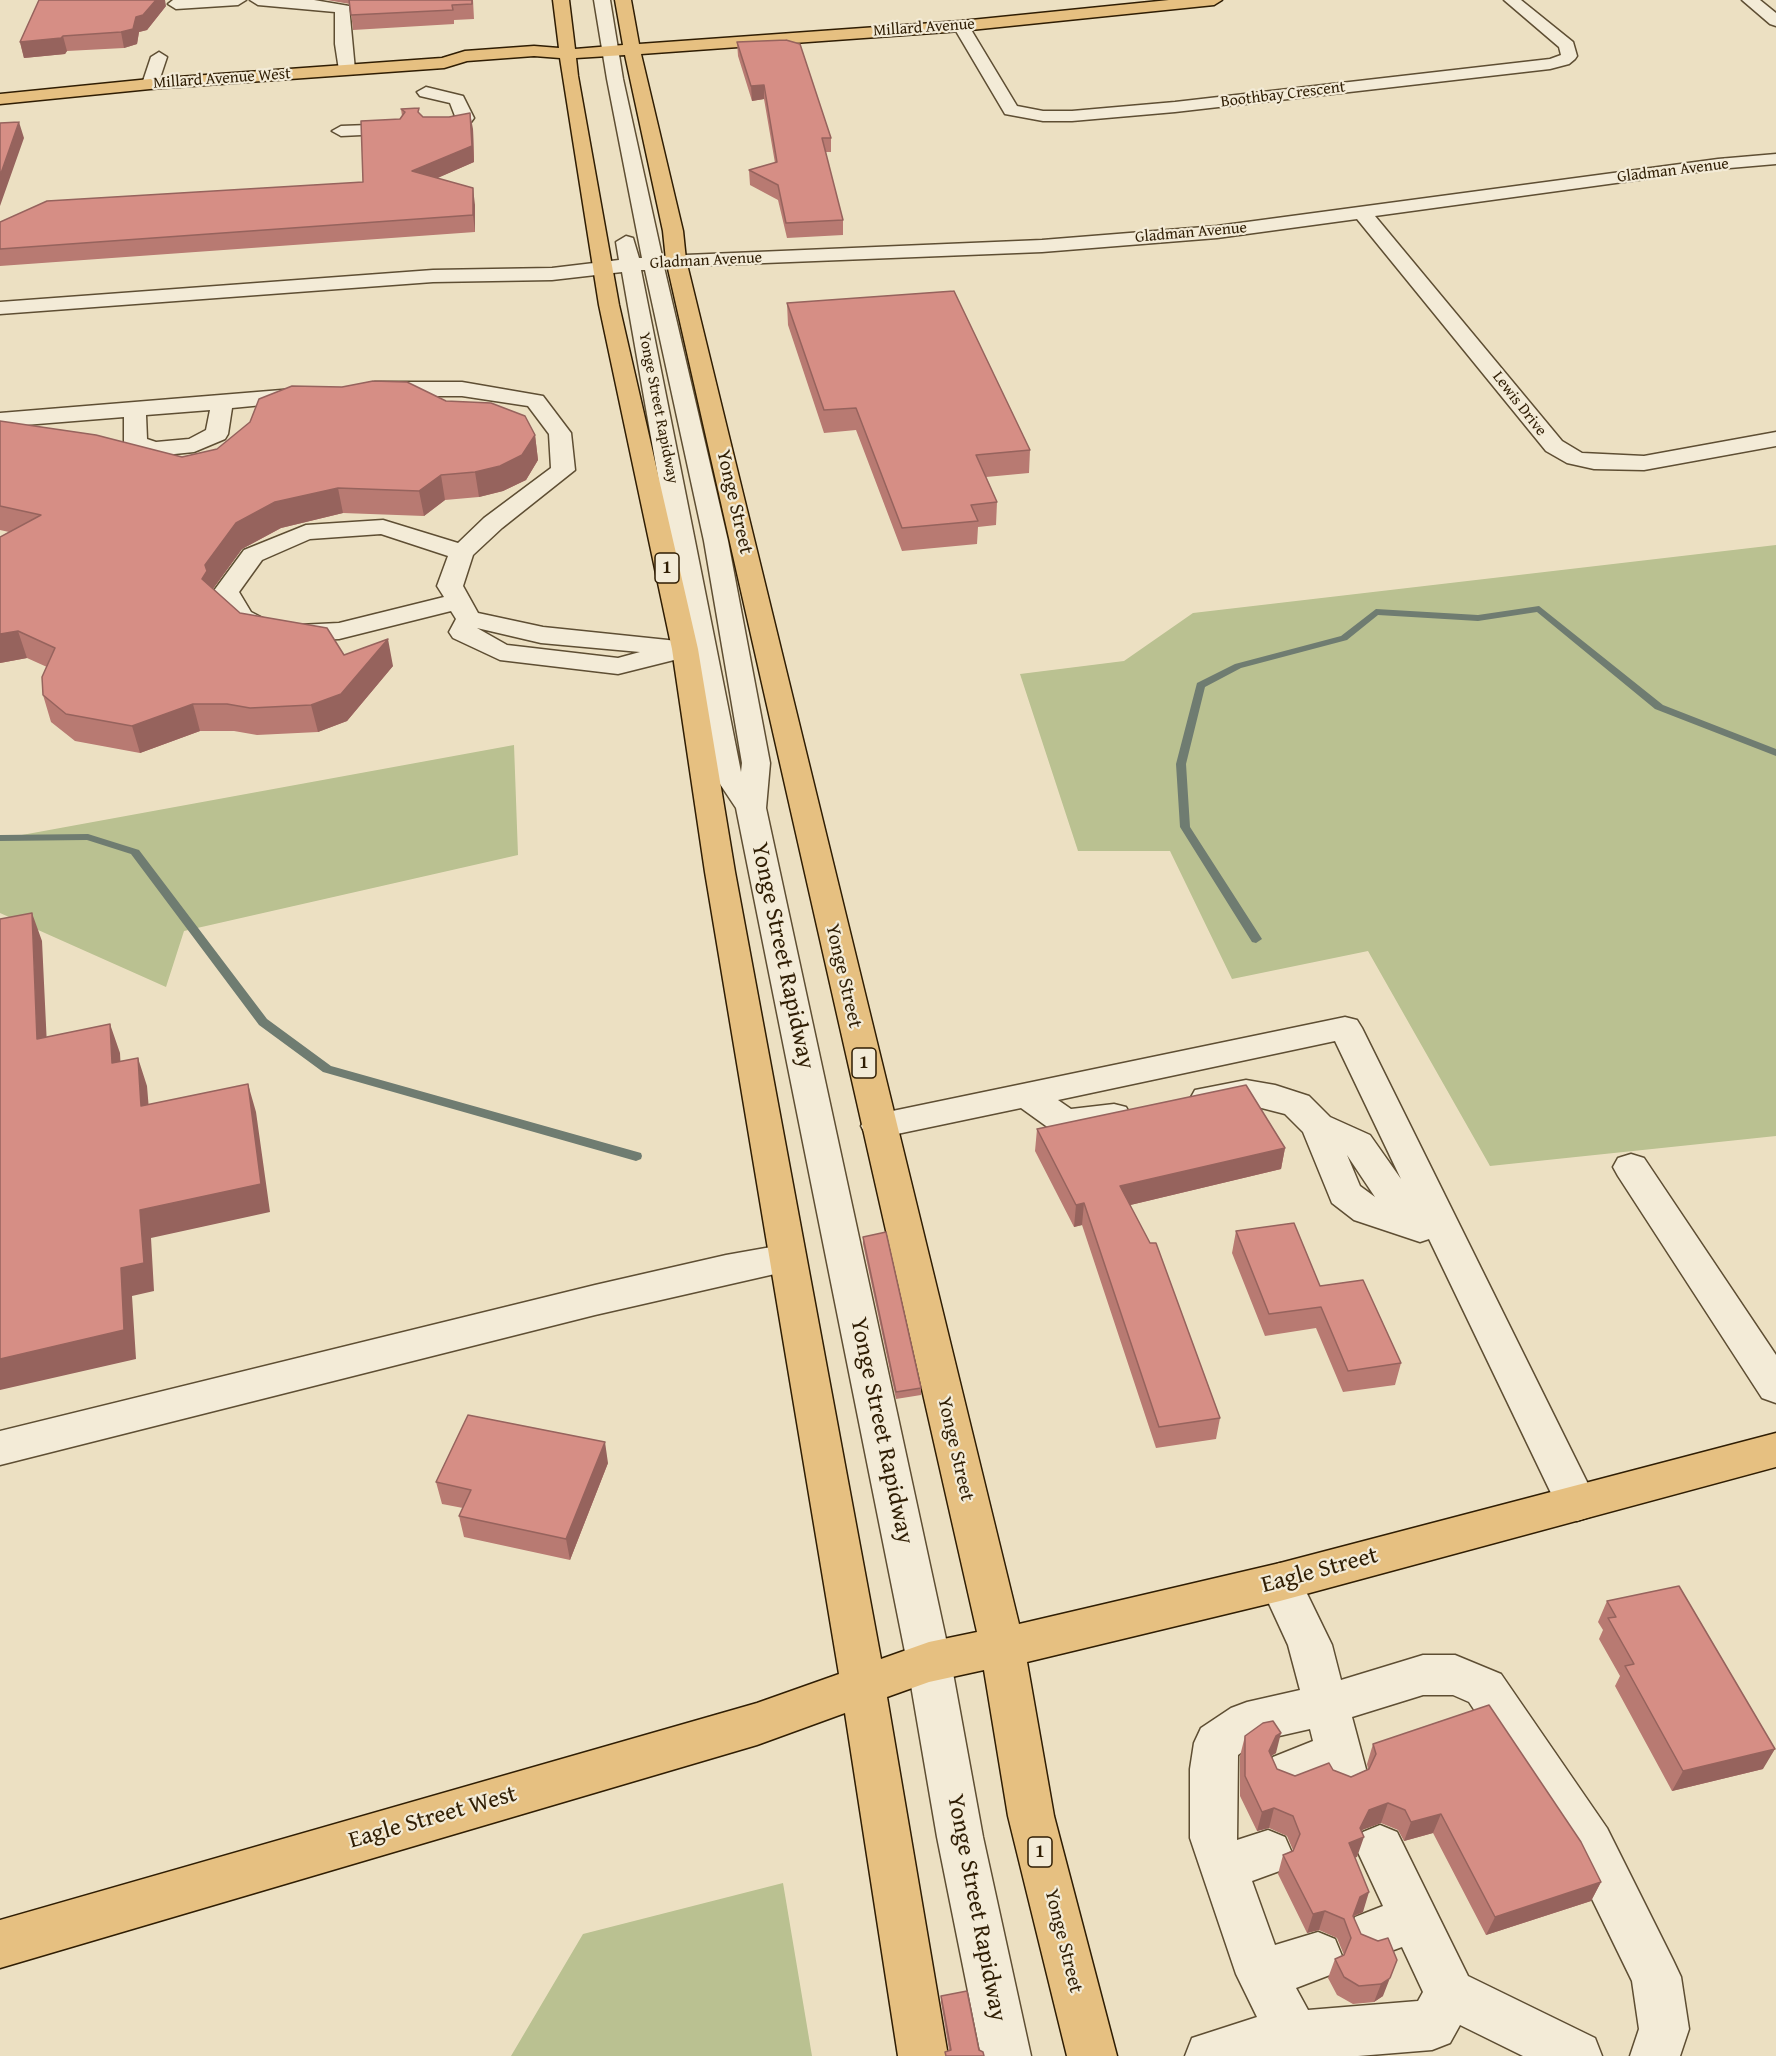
<!DOCTYPE html>
<html>
<head>
<meta charset="utf-8">
<style>
  body { margin:0 }
  canvas { display:block; background:#ece0c2 }
</style>
</head>
<body>
<canvas width="1776" height="2056"></canvas>
<script>
const ctx = document.querySelector('canvas').getContext('2d');
ctx.lineJoin = 'round';
function paint(path, color) { ctx.fillStyle = color; ctx.fill(path, 'evenodd'); }
const poly = rows => new Path2D(rows.map(r => 'M' + r).join(''));
function trace(path, color, width, dash) { ctx.strokeStyle = color; ctx.lineWidth = width; ctx.lineCap = dash ? 'butt' : 'round'; ctx.setLineDash(dash || []); ctx.stroke(path); }
function drawText(font, color, halo, rows, align = 'center') {
  ctx.font = font + ' "Gentium Book Plus",serif'; ctx.lineWidth = 4.5; ctx.setLineDash([]); ctx.textBaseline = 'middle'; ctx.strokeStyle = halo; ctx.fillStyle = color; for (const [text, x, y, turn = 0] of rows) {
    ctx.save(); ctx.translate(x, y); ctx.rotate((+turn || 0) * Math.PI / 180); ctx.textAlign = isNaN(turn) ? turn : align; if (halo) ctx.strokeText(text, 0, 0); ctx.fillText(text, 0, 0); ctx.restore();
  }
}
paint(poly([
  [1776,545,1776,1136,1490,1166,1368,951,1232,979,1170,851,1078,851,1020,674,1124,661,1193,613],
  [514,745,518,855,184,931,166,987,0,913,0,839],
  [783,1883,812,2056,511,2056,583,1934]
]), '#bac191');
paint(poly([
  [1539,606,1663,705,1776,749,1776,756,1655,709,1537,612,1478,621,1378,615,1347,640,1241,668,1205,687,1186,764,1190,827,1262,939,1256,943,1252,942,1180,827,1176,764,1197,683,1235,664,1341,636,1376,609,1478,615,1539,606],
  [88,834,139,850,267,1019,331,1066,641,1153,642,1156,641,1159,636,1161,323,1072,259,1025,131,854,87,840,0,841,0,835,88,834]
]), '#6f7c71');
const minor = poly([
  [246,0,238,5,176,9,168,4,173,0,246,0],
  [250,0,314,0,349,6,355,70,353,74,341,74,339,70,335,44,335,12,258,5,250,0],
  [594,0,610,0,623,79,662,256,1042,240,1217,226,1718,159,1776,154,1776,164,1718,169,1375,216,1562,441,1582,453,1644,456,1776,432,1776,446,1644,470,1594,469,1567,463,1546,451,1357,219,1217,238,1042,252,664,267,728,541,770,763,766,808,951,1662,983,1837,1031,2056,981,2056,937,1837,907,1662,736,808,710,769,690,656,618,674,500,660,453,638,449,632,456,619,451,611,339,639,274,642,232,623,213,592,244,550,306,525,383,520,458,543,484,518,551,468,549,434,528,406,462,396,375,396,367,394,364,389,367,384,375,382,462,382,543,396,571,433,575,470,502,528,473,555,463,586,478,613,543,627,687,642,622,272,552,280,433,282,0,314,0,302,433,270,552,268,619,260,616,242,626,236,633,238,639,258,642,258,607,79,594,0],
  [641,270,645,270,704,541,742,763,741,772,641,270],
  [381,534,448,556,437,586,444,597,339,623,278,626,251,612,239,592,262,560,310,539,381,534],
  [477,628,541,643,640,652,618,658,507,645,477,628],
  [1504,0,1521,0,1573,42,1577,56,1575,59,1569,64,1550,69,1175,112,1072,121,1043,121,1005,114,953,26,961,21,967,23,1017,106,1043,111,1072,111,1175,102,1550,59,1561,55,1559,47,1504,0],
  [1742,0,1760,0,1776,13,1776,26,1770,24,1742,0],
  [159,52,167,57,158,84,156,88,144,88,142,84,151,57,159,52],
  [426,87,463,96,474,118,471,122,451,131,425,131,422,127,425,123,447,121,455,116,450,103,420,96,417,92,426,87],
  [396,124,405,129,402,133,341,136,332,131,341,126,396,124],
  [306,388,314,390,317,395,314,400,232,408,228,434,225,439,194,452,155,456,128,448,124,443,124,417,0,427,0,413,306,388],
  [210,410,206,430,189,439,156,442,147,439,146,415,210,410],
  [1345,1017,1357,1020,1362,1028,1592,1492,1598,1504,1592,1516,1577,1521,1562,1516,1429,1239,1420,1242,1354,1220,1332,1203,1303,1132,1285,1114,1246,1104,1207,1111,1195,1108,1190,1099,1195,1090,1246,1080,1275,1085,1309,1096,1330,1117,1370,1135,1401,1179,1335,1041,1058,1100,1071,1109,1114,1104,1126,1107,1131,1116,1126,1125,1114,1128,1065,1134,1053,1131,1021,1108,878,1138,866,1135,861,1126,866,1117,878,1114,1345,1017],
  [1347,1155,1375,1197,1360,1186,1347,1155],
  [1631,1154,1644,1158,1776,1355,1776,1403,1762,1398,1618,1176,1613,1167,1618,1158,1631,1154],
  [788,1244,801,1248,806,1258,801,1268,595,1315,0,1465,0,1431,595,1285,726,1255,788,1244],
  [1280,1563,1295,1569,1332,1645,1341,1680,1423,1655,1455,1655,1501,1674,1607,1828,1673,1960,1681,1977,1689,2029,1680,2056,1630,2056,1639,2029,1632,1981,1573,1860,1469,1702,1453,1695,1423,1695,1352,1717,1367,1773,1360,1788,1344,1795,1328,1788,1324,1780,1289,1794,1273,1787,1266,1772,1273,1757,1313,1741,1310,1729,1257,1741,1238,1755,1237,1840,1268,1830,1285,1837,1292,1853,1285,1869,1252,1881,1275,1945,1318,1932,1335,1939,1342,1956,1335,1973,1296,1988,1308,2010,1418,2001,1423,1992,1402,1947,1372,1958,1355,1951,1348,1934,1355,1917,1383,1906,1356,1848,1363,1832,1380,1825,1397,1832,1468,1976,1595,2038,1602,2056,1523,2056,1460,2025,1450,2043,1432,2050,1358,2056,1185,2056,1192,2038,1257,2017,1236,1974,1190,1838,1190,1769,1194,1743,1201,1728,1231,1708,1247,1702,1300,1690,1288,1645,1259,1582,1265,1569,1280,1563]
]);
const major = poly([
  [553,0,569,0,575,49,623,45,615,0,631,0,639,44,961,21,1169,0,1222,0,1214,5,961,31,641,54,683,231,686,260,1019,1624,1280,1563,1776,1433,1776,1467,1280,1601,1027,1662,1054,1816,1117,2056,1067,2056,1008,1816,984,1670,929,1682,887,1697,948,2056,898,2056,845,1713,757,1745,0,1968,0,1920,757,1703,839,1674,705,872,672,649,599,305,560,58,534,56,467,61,444,68,150,89,0,104,0,94,150,79,442,58,465,51,534,46,559,48,553,0],
  [625,55,663,231,666,260,977,1632,929,1642,881,1659,735,872,698,649,619,305,578,76,576,58,625,55]
]);
trace(minor, '#5e4e33', 3);
trace(major, '#2f1d03', 3);
paint(minor, '#f3ebd7');
paint(major, '#e6c081');
paint(poly([
  [327,0,473,0,474,19,454,20,454,24,353,30,350,4],
  [166,6,147,30,139,32,137,44,124,48,67,51,65,54,24,58,20,42],
  [737,42,831,138,831,152,825,152,843,220,843,235,787,238,778,200,750,185,749,170,775,163,764,99,752,101,738,56],
  [401,109,420,114,423,117,473,129,474,162,437,178,475,205,475,232,0,266,0,222,363,182,402,116],
  [787,303,1030,450,1029,473,986,477,997,502,996,525,978,527,977,544,902,551,856,430,824,433,788,325],
  [446,401,535,435,538,460,526,480,503,491,479,497,445,500,424,516,343,513,281,528,242,549,213,589,240,613,344,655,393,666,347,721,318,732,257,735,234,731,200,731,140,753,75,741,51,722,43,695,47,667,27,658,0,663,0,537,9,532,0,530,0,421,182,457],
  [1037,1129,1285,1148,1281,1169,1130,1205,1220,1418,1216,1439,1156,1448,1082,1225,1074,1227,1035,1151],
  [1236,1231,1320,1286,1401,1363,1395,1385,1343,1392,1316,1328,1265,1336,1232,1253],
  [863,1237,921,1388,921,1395,896,1399,863,1244],
  [608,1463,570,1560,464,1537,459,1516,463,1508,442,1504,436,1482],
  [1607,1601,1763,1769,1672,1791,1615,1686,1620,1676,1599,1639,1603,1630,1598,1622],
  [1245,1736,1276,1753,1271,1756,1277,1769,1295,1776,1333,1770,1351,1777,1368,1769,1367,1764,1373,1744,1601,1882,1591,1901,1486,1935,1433,1833,1404,1841,1398,1830,1381,1823,1362,1830,1357,1857,1355,1857,1363,1912,1353,1917,1361,1934,1378,1941,1383,1996,1374,2002,1353,2004,1337,1995,1328,1978,1335,1959,1344,1955,1337,1938,1319,1930,1307,1933,1278,1874,1283,1855,1293,1850,1287,1836,1269,1828,1257,1831,1240,1796,1240,1756],
  [941,1996,979,2050,984,2056,945,2056,945,2052,949,2050,941,2002]
]), '#b87a72');
paint(poly([
  [156,0,165,0,166,6,147,30,139,32,137,44,124,48,121,32,136,17],
  [63,36,67,51,65,54,24,58,20,42],
  [764,85,764,99,752,101,751,86],
  [470,113,473,129,474,162,415,188,412,171],
  [19,122,24,138,0,206,0,176],
  [473,188,475,205,475,232,473,215],
  [535,435,538,460,526,480,503,491,479,497,475,472],
  [441,475,445,500,424,516,419,491],
  [338,488,343,513,281,528,242,549,212,590,202,579,205,565,236,523,275,502],
  [18,631,27,658,0,663,0,634],
  [388,639,393,666,347,721,318,732,311,705],
  [193,704,200,731,140,753,132,726],
  [32,913,42,941,48,1067,37,1039],
  [110,1024,120,1053,122,1091,112,1063],
  [138,1058,147,1086,151,1134,141,1106],
  [248,1084,256,1112,270,1212,151,1238,154,1291,132,1296,136,1359,0,1390,0,1359,121,1268,140,1210],
  [1285,1148,1281,1169,1118,1208,1120,1186],
  [1084,1203,1082,1225,1074,1227,1076,1205],
  [605,1442,608,1463,570,1560,566,1539],
  [1281,1733,1276,1753,1271,1756,1269,1751,1276,1736],
  [1775,1749,1763,1769,1672,1791,1683,1771],
  [1388,1803,1381,1823,1362,1830,1358,1840,1364,1837,1357,1857,1343,1862,1349,1843,1369,1810],
  [1274,1808,1269,1828,1257,1831,1262,1812],
  [1441,1814,1433,1833,1404,1841,1411,1822],
  [1601,1882,1591,1901,1486,1935,1495,1917],
  [1369,1892,1363,1912,1353,1916,1346,1935,1360,1897],
  [1325,1911,1319,1930,1307,1933,1313,1914],
  [1390,1978,1383,1996,1374,2002,1381,1984]
]), '#96635d');
const building = poly([
  [39,0,156,0,143,15,136,17,133,29,121,32,63,36,61,38,20,42,39,0],
  [349,0,472,0,472,4,452,5,453,10,351,15,349,0],
  [786,40,800,44,831,138,822,138,843,220,786,223,778,185,749,170,777,162,764,85,751,86,737,42,786,40],
  [419,108,418,112,423,117,449,117,470,113,472,146,412,171,473,188,473,215,0,249,0,222,47,201,363,182,361,121,400,119,405,112,401,109,419,108],
  [19,122,0,176,0,123,19,122],
  [954,291,1030,450,976,455,997,502,971,505,978,521,902,528,856,408,824,410,787,303,954,291],
  [373,381,407,382,446,401,491,403,525,416,535,435,522,455,500,466,475,472,441,475,419,491,338,488,275,502,236,523,205,565,207,571,202,579,240,613,327,628,344,655,388,639,341,694,311,705,250,708,227,704,193,704,132,726,66,714,43,695,42,677,55,648,18,631,0,634,0,537,41,515,0,506,0,421,96,435,182,457,217,449,250,422,259,399,292,386,342,387,373,381],
  [32,913,37,1039,110,1024,112,1063,138,1058,141,1106,248,1084,261,1184,140,1210,144,1263,121,1268,124,1330,0,1359,0,919,32,913],
  [1246,1085,1285,1148,1120,1186,1150,1243,1156,1243,1220,1418,1159,1427,1084,1203,1076,1205,1037,1129,1246,1085],
  [1294,1223,1320,1286,1363,1280,1401,1363,1348,1371,1321,1307,1269,1314,1236,1231,1294,1223],
  [886,1232,921,1388,896,1392,863,1237,886,1232],
  [468,1415,605,1442,566,1539,459,1516,471,1490,436,1482,468,1415],
  [1679,1586,1775,1749,1683,1771,1625,1666,1634,1664,1608,1618,1616,1617,1607,1601,1679,1586],
  [1489,1705,1581,1842,1601,1882,1495,1917,1441,1814,1411,1822,1405,1810,1388,1803,1369,1810,1360,1828,1364,1837,1349,1843,1369,1892,1360,1897,1353,1916,1361,1934,1378,1941,1388,1938,1397,1960,1390,1978,1381,1984,1359,1986,1344,1977,1335,1959,1344,1955,1351,1938,1344,1919,1325,1911,1313,1914,1283,1855,1293,1851,1300,1834,1293,1816,1274,1808,1262,1812,1245,1776,1245,1736,1263,1723,1273,1721,1281,1733,1276,1736,1269,1751,1277,1769,1295,1776,1329,1763,1333,1770,1351,1777,1369,1769,1376,1754,1373,1744,1489,1705],
  [967,1991,979,2050,983,2052,984,2056,946,2056,945,2052,951,2050,941,1996,967,1991]
]);
paint(building, '#d68e85');
trace(building, '#96635d', 1.5);
drawText('16px', '#2f1d03', '#f3ebd7', [
  ["Millard Avenue",924,28,-4],
  ["Millard Avenue West",222,79,-4],
  ["Boothbay Crescent",1283,95,-7],
  ["Gladman Avenue",1673,171,-7],
  ["Gladman Avenue",1191,233,-5],
  ["Gladman Avenue",706,261,-3],
  ["Lewis Drive",1519,404,52],
  ["Yonge Street Rapidway",658,408,79]
]);
for (const [x, y, w] of [
  [667,568,24],
  [864,1063,24],
  [1040,1852,24]
]) { const box = new Path2D(); box.roundRect(x - w / 2, y - 15, w, 30, 4.5); ctx.fillStyle = '#f3ebd7'; ctx.fill(box); trace(box, '#2f1d03', 1.5); }
drawText('bold 18px', '#2f1d03', null, [
  ["1",667,568],
  ["1",864,1063],
  ["1",1040,1852]
]);
drawText('20px', '#2f1d03', '#f3ebd7', [
  ["Yonge Street",734,502,77],
  ["Yonge Street",843,976,77],
  ["Yonge Street",955,1449,77],
  ["Yonge Street",1063,1941,76]
]);
drawText('24px', '#2f1d03', '#f3ebd7', [
  ["Yonge Street Rapidway",782,956,78],
  ["Yonge Street Rapidway",881,1431,78],
  ["Eagle Street",1320,1571,-15],
  ["Eagle Street West",433,1818,-16],
  ["Yonge Street Rapidway",976,1908,79]
]);
</script>
</body>
</html>
